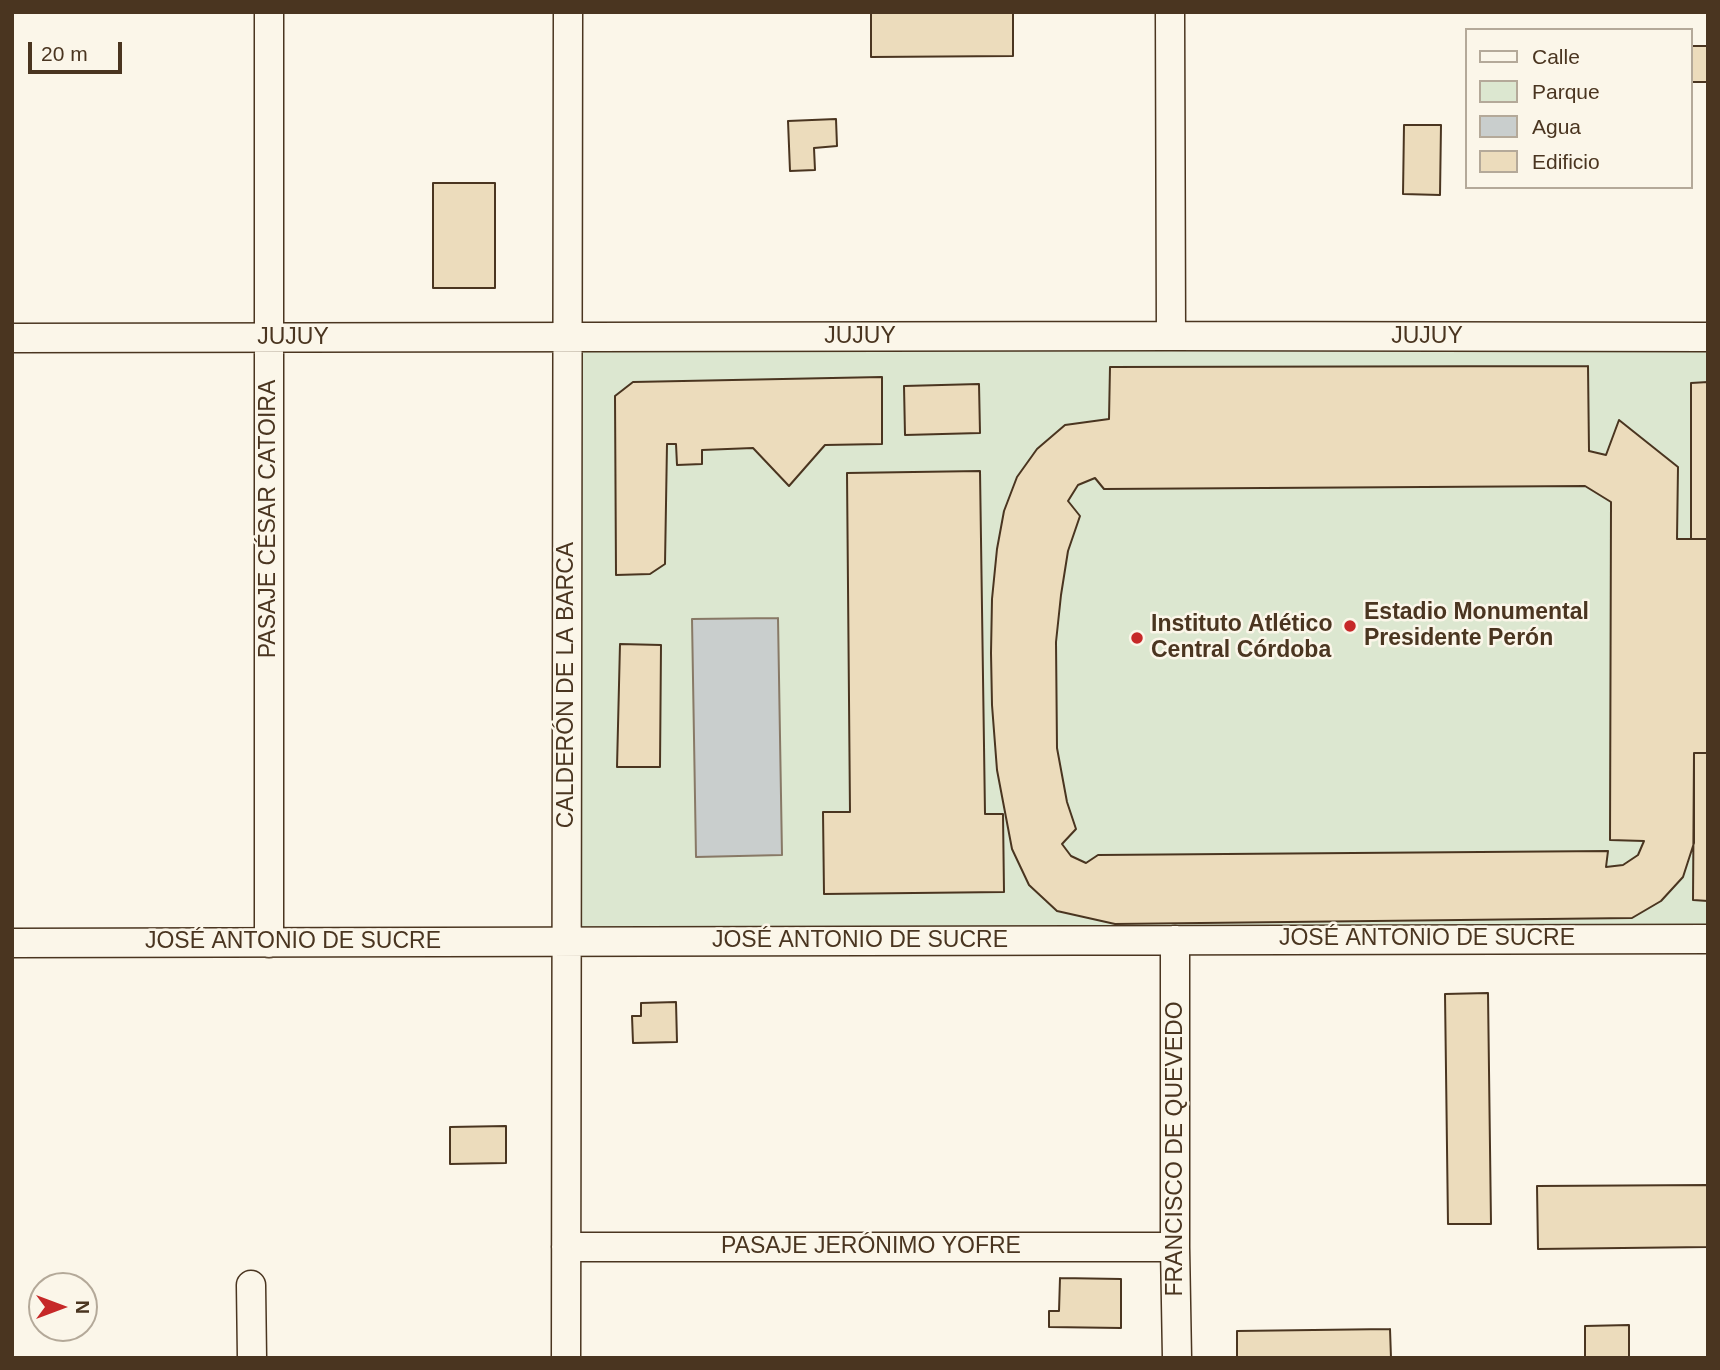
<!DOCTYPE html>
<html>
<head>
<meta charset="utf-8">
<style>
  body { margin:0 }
  #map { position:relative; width:1720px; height:1370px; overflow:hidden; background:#fbf6e9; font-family:Arial,sans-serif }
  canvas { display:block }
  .frame { position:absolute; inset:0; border:14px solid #4a3520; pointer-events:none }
  .legend { position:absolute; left:1465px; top:28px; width:228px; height:161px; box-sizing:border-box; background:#fbf6e9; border:2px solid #b4a999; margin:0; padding:9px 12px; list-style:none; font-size:21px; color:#4a3520 }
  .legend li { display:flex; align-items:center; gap:14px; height:35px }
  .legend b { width:35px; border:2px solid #b4a999 }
  .north { position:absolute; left:28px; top:1272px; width:70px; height:70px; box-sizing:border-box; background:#fbf6e9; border:2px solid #b4a999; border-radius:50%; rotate:90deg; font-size:19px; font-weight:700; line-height:28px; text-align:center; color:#4a3520 }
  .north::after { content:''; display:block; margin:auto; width:24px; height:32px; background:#c62828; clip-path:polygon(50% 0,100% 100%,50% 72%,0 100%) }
  .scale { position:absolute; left:28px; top:42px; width:94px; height:32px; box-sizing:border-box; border:4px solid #4a3520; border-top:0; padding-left:9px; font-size:21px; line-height:24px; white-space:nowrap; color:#4a3520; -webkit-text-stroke:5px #fbf6e9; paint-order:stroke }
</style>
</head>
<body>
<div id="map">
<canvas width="1720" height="1370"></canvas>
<div class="frame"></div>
<ul class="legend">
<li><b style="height:9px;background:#fbf6e9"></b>Calle</li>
<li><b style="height:19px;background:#dce7d0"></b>Parque</li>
<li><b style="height:19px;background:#c9cecd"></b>Agua</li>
<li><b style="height:19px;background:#ecdcbc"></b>Edificio</li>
</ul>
<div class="north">N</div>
<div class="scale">20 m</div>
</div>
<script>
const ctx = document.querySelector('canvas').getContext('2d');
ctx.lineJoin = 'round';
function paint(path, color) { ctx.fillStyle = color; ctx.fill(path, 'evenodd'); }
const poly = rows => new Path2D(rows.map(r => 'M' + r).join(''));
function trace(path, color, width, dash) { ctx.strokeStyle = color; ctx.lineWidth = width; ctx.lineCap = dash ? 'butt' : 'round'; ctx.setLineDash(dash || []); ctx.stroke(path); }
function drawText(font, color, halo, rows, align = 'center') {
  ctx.font = font + ' Arial,sans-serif'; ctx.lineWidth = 5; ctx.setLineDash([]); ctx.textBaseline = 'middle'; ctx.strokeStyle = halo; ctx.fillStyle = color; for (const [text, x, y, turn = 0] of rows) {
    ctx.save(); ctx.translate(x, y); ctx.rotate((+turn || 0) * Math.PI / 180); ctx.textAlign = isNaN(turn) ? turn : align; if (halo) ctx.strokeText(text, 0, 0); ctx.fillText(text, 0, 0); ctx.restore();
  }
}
const green = poly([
  [1708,337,1708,939,566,942,567,338,1708,337]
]);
paint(green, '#dce7d0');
trace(green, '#887966', 2);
const water = poly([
  [778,618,782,855,696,857,692,619,778,618]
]);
paint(water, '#c9cecd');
trace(water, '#887966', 2);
const building = poly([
  [871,12,1013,12,1013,56,871,57,871,12],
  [1690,46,1708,46,1708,82,1690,82,1690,46],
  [836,119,837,146,814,148,815,170,790,171,788,121,836,119],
  [1404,125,1441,125,1440,195,1403,194,1404,125],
  [433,183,495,183,495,288,433,288,433,183],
  [1588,366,1589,451,1606,455,1619,420,1678,467,1677,539,1708,539,1708,753,1694,753,1694,843,1683,877,1661,901,1632,918,1115,924,1057,911,1029,885,1012,849,997,770,992,705,991,653,992,599,997,549,1004,511,1017,477,1037,449,1065,425,1109,419,1110,367,1588,366],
  [1095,478,1104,489,1585,486,1611,502,1610,840,1644,841,1638,855,1623,865,1606,867,1608,851,1098,855,1086,863,1071,856,1062,844,1076,829,1067,802,1057,748,1056,642,1061,595,1068,551,1080,516,1068,501,1078,485,1095,478],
  [882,377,882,444,825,445,789,486,753,448,702,450,702,464,677,465,676,444,667,444,665,564,650,574,616,575,615,396,633,382,882,377],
  [1708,382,1708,539,1691,539,1691,383,1708,382],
  [979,384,980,433,905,435,904,386,979,384],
  [980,471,985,814,1003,814,1004,892,824,894,823,812,850,812,847,473,980,471],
  [620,644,661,645,660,767,617,767,620,644],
  [1694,753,1708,753,1708,901,1693,900,1694,753],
  [1488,993,1491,1224,1448,1224,1445,994,1488,993],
  [676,1002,677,1042,633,1043,632,1016,641,1016,641,1003,676,1002],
  [506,1126,506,1163,450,1164,450,1127,506,1126],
  [1708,1185,1708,1247,1538,1249,1537,1186,1708,1185],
  [1060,1278,1121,1279,1121,1328,1049,1327,1049,1311,1059,1311,1060,1278],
  [1629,1325,1629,1358,1585,1358,1585,1326,1629,1325],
  [1390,1329,1391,1358,1237,1358,1237,1331,1390,1329]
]);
paint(building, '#ecdcbc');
trace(building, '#4a3520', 2);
const minor = poly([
  [269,12,269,943],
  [1170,12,1171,336],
  [12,338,1171,336,1708,337],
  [1175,940,1175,1247,1177,1358],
  [12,943,1708,939],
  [566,1247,1175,1247],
  [251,1285,252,1358],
  [566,1358,568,12]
]);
trace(minor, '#4a3520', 31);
trace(minor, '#fbf6e9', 28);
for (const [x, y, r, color] of [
  [1350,626,7,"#c62828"],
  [1137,638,7,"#c62828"]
]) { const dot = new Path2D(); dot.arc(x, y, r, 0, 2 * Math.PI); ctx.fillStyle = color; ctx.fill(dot); trace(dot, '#fbf6e9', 2.5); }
drawText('23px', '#4a3520', '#fbf6e9', [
  ["JUJUY",860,337],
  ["JUJUY",1427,337],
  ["JUJUY",293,338],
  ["PASAJE CÉSAR CATOIRA",269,519,-90],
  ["CALDERÓN DE LA BARCA",567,685,-90],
  ["JOSÉ ANTONIO DE SUCRE",1427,939],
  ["JOSÉ ANTONIO DE SUCRE",860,941],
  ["JOSÉ ANTONIO DE SUCRE",293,942],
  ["FRANCISCO DE QUEVEDO",1176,1149,-90],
  ["PASAJE JERÓNIMO YOFRE",871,1247]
]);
drawText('bold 23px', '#4a3520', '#fbf6e9', [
  ["Estadio Monumental",1364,613],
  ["Presidente Perón",1364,639],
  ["Instituto Atlético",1151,625],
  ["Central Córdoba",1151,651]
], 'left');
</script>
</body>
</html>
